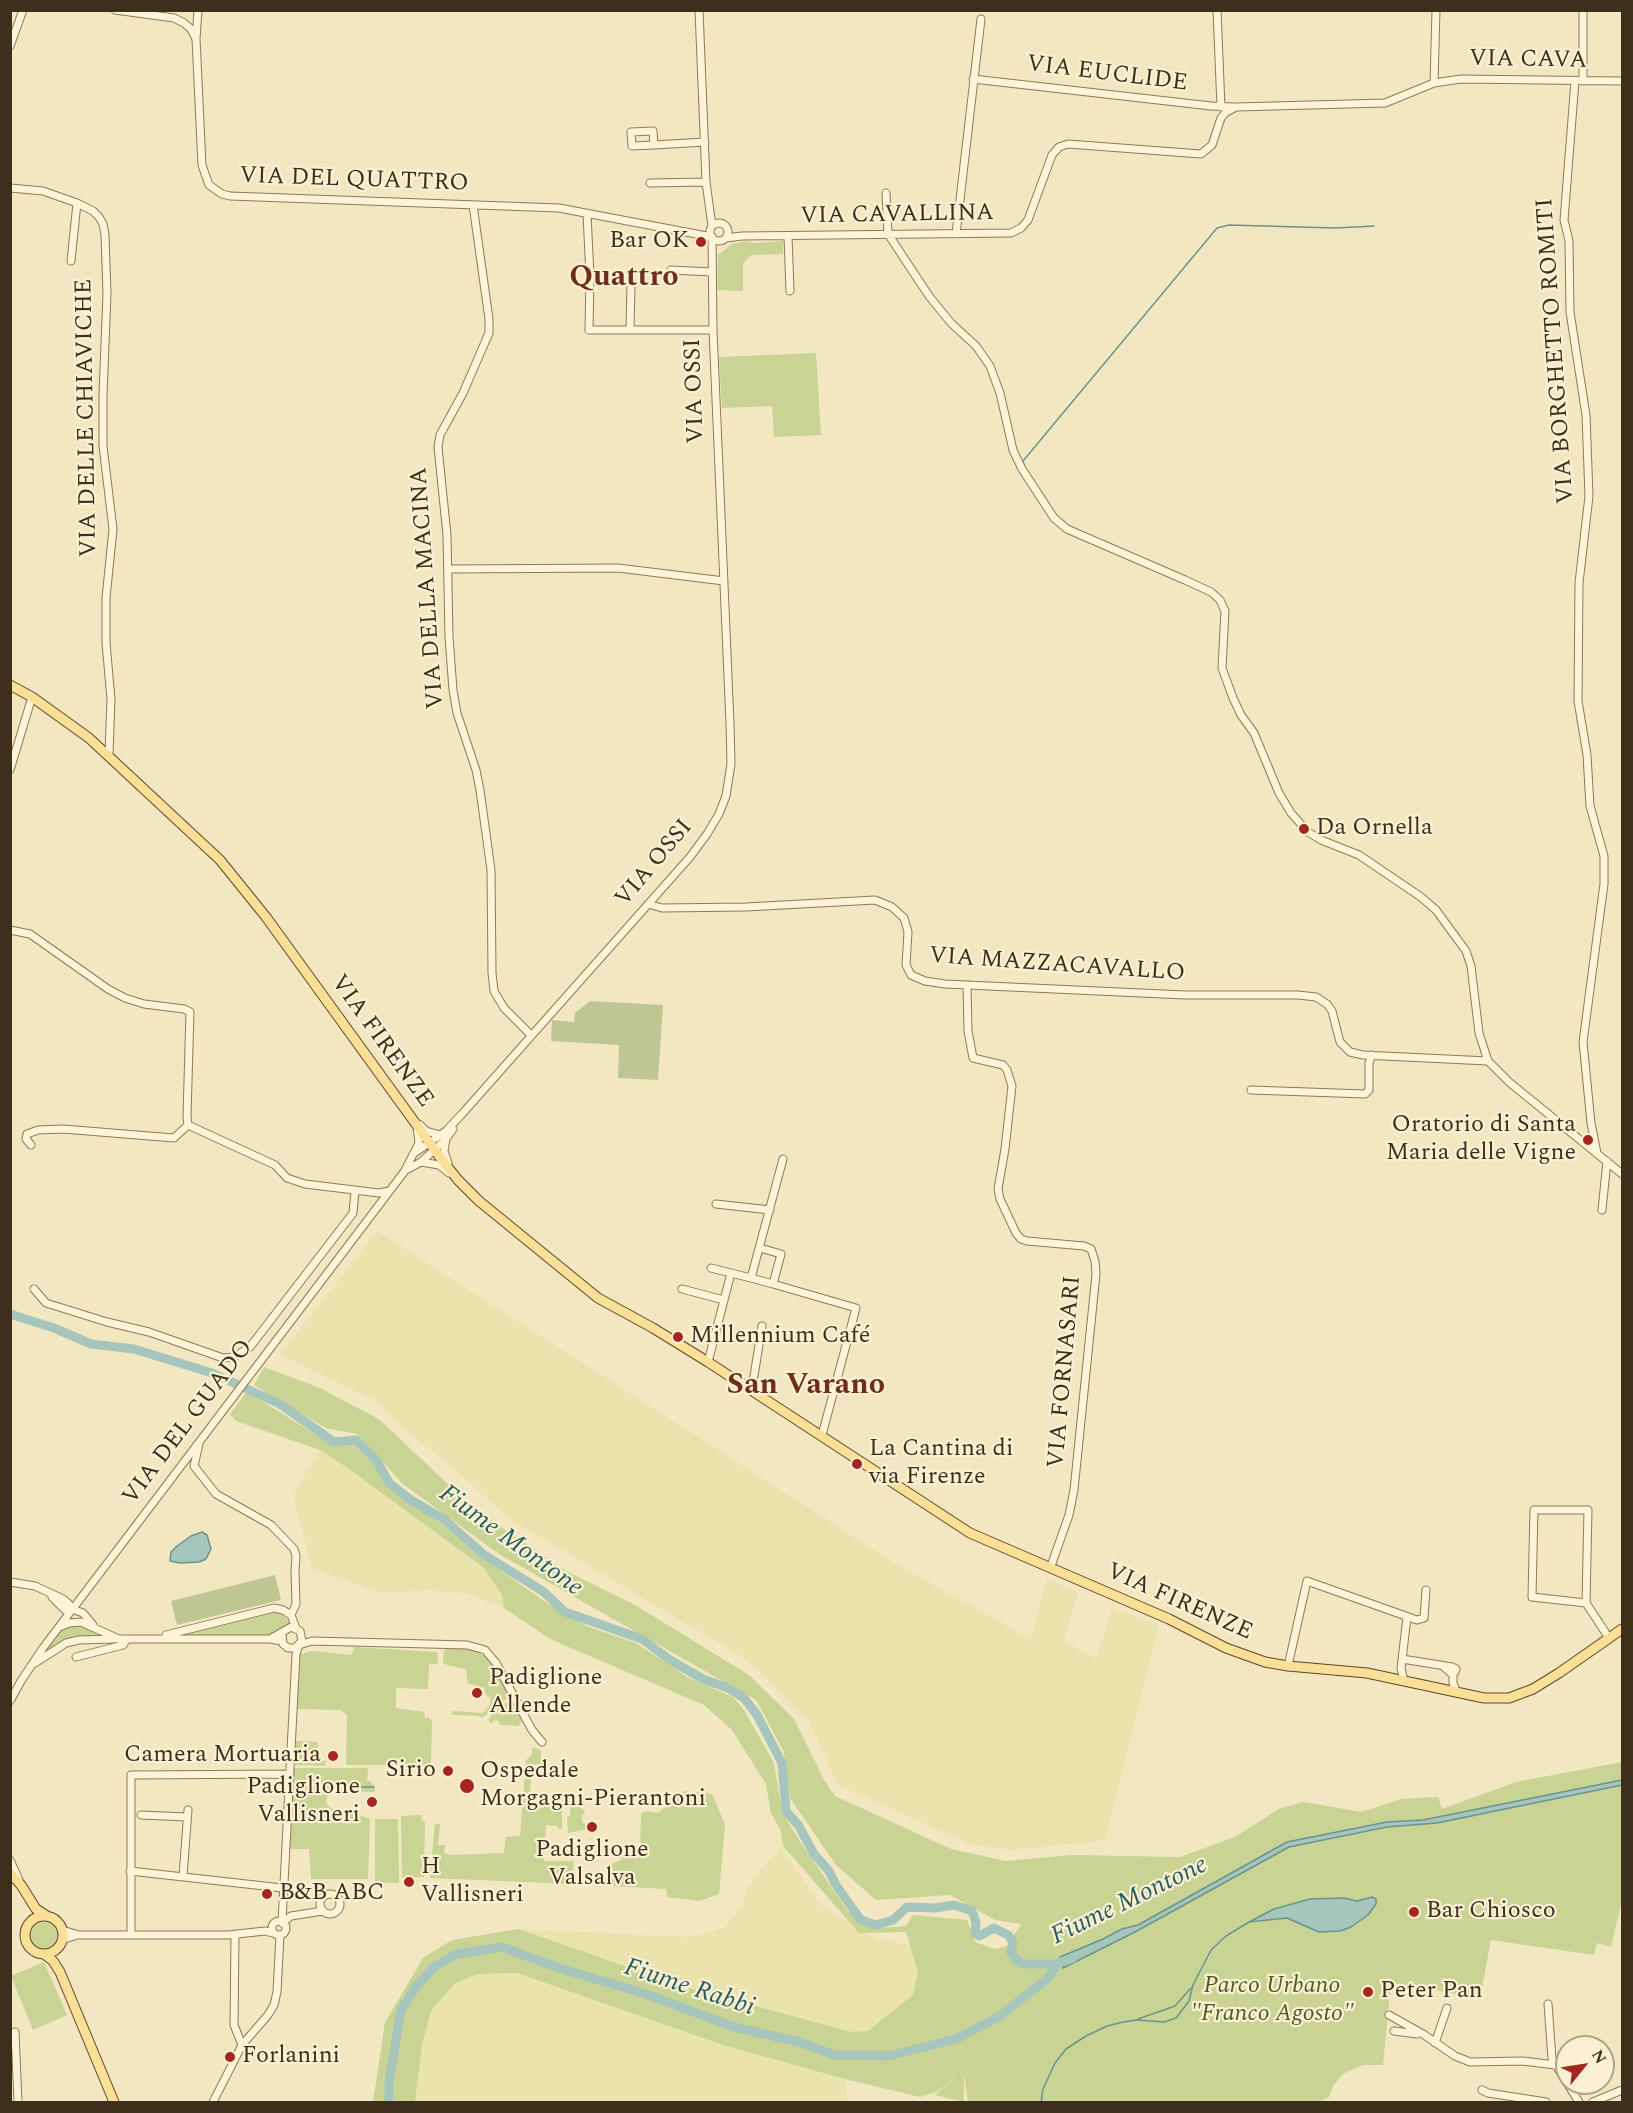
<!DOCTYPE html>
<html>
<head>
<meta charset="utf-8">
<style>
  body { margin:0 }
  #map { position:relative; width:1633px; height:2113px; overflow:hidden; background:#f3e7c2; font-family:Spectral,serif }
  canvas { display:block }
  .frame { position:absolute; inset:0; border:12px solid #3e2e1c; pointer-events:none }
  .north { position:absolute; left:1555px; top:2035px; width:60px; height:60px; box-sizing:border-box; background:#faf0d3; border:2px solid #afa28a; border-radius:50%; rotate:60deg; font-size:16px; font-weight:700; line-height:24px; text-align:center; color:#3e2e1c }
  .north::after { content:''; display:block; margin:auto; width:21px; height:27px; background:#a6251f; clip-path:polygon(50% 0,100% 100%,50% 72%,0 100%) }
</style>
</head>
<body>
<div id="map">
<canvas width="1633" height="2113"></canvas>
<div class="frame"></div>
<div class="north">N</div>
</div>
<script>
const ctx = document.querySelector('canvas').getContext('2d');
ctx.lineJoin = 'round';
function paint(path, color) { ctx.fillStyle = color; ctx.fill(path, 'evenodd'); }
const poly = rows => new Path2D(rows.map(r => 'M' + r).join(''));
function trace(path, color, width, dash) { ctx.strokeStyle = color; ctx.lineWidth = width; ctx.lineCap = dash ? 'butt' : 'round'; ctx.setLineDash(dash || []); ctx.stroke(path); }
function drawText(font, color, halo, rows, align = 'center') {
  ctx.font = font + ' Spectral,serif'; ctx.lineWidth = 4.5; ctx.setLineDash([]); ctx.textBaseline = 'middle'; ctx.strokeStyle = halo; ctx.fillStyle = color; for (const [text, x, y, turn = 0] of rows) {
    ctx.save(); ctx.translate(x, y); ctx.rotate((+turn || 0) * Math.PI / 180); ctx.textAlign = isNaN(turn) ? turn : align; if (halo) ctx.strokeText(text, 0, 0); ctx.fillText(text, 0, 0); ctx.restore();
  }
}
paint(poly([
  [377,1231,896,1564,1031,1639,1047,1578,1078,1593,1064,1641,1096,1659,1112,1608,1159,1625,1106,1837,1101,1841,1012,1850,972,1845,838,1785,809,1721,753,1666,737,1654,508,1518,449,1464,401,1427,378,1402,280,1355],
  [320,1450,349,1469,484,1568,502,1595,504,1608,468,1594,428,1590,382,1593,312,1569,293,1495],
  [781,1848,821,1905,871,1936,920,1948,920,2028,852,2032,681,1986,519,1929,690,1937,724,1928,741,1907,749,1886,764,1865],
  [517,1973,723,2045,845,2079,848,2102,415,2102,422,2045,431,2011,454,1984,477,1974]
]), '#eae3ae');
paint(poly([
  [746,241,755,243,783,241,783,254,751,255,743,263,743,291,717,290,718,255,732,244],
  [816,353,821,435,774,437,772,406,722,408,719,357],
  [264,1367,320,1388,380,1420,472,1507,564,1570,635,1605,749,1675,794,1719,824,1780,835,1796,951,1849,1005,1861,1073,1855,1180,1857,1235,1837,1279,1809,1303,1802,1361,1812,1401,1799,1438,1797,1442,1809,1516,1782,1622,1762,1622,1900,1611,1947,1597,1943,1594,1955,1491,1940,1480,1998,1391,1983,1383,2065,1363,2065,1343,2074,1333,2086,1329,2097,1320,2101,968,2102,964,2073,964,2102,935,2095,962,2072,938,2091,920,2097,845,2079,723,2045,517,1973,477,1974,454,1984,431,2011,422,2045,415,2102,373,2102,385,2022,423,1958,452,1940,519,1929,681,1986,852,2032,868,2031,913,1995,918,1972,906,1932,859,1933,783,1846,781,1831,771,1813,766,1784,732,1730,704,1705,550,1639,504,1608,502,1595,484,1568,349,1469,320,1450,236,1421,230,1414,247,1392,334,1446,354,1445,375,1465,387,1486,446,1527,477,1554,547,1603,589,1627,636,1643,689,1678,733,1697,744,1710,774,1763,782,1812,801,1843,848,1911,880,1928,906,1926,913,1915,967,1920,975,1942,995,1949,1007,1946,1021,1924,995,1920,950,1895,876,1900,836,1865,790,1798,784,1752,756,1700,499,1554,403,1484,357,1434,326,1428,254,1385],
  [271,1612,280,1613,290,1622,289,1625,273,1635,176,1635],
  [75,1623,105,1637,64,1641,43,1653,62,1630],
  [354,1647,437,1652,438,1664,429,1664,428,1689,396,1688,396,1708,424,1712,426,1721,427,1717,432,1720,431,1765,346,1765,347,1716,345,1713,340,1710,296,1709,299,1655,312,1651,352,1655],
  [447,1648,475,1650,490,1660,510,1696,482,1718,478,1716,452,1715,453,1711,483,1713,490,1705,490,1698,486,1695,484,1688,468,1683,466,1669,447,1665,443,1663,444,1651],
  [509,1700,515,1705,522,1722,518,1726,500,1725,498,1721,494,1720,491,1724,488,1720,492,1714],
  [296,1741,318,1742,318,1761,331,1761,325,1762,325,1766,295,1765],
  [532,1748,541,1750,541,1765,532,1764,530,1794,539,1794,539,1798,535,1798,535,1808,543,1808,543,1805,562,1806,562,1829,558,1829,558,1826,546,1825,544,1861,574,1861,572,1884,430,1878,435,1824,440,1824,438,1845,445,1845,444,1853,450,1855,504,1853,506,1837,520,1836,526,1760,532,1755],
  [292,1768,368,1768,367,1781,370,1781,375,1788,375,1792,336,1791,328,1795,326,1801,328,1806,335,1811,348,1811,370,1819,368,1879,311,1879,309,1849,287,1849],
  [685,1791,712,1794,725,1824,719,1894,699,1901,667,1897,666,1889,610,1886,611,1864,621,1860,622,1851,640,1852,641,1813,647,1811,658,1813],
  [581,1804,581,1809,584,1810,585,1814,582,1815,582,1822,586,1825,586,1829,568,1833,567,1817,570,1816,570,1805],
  [421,1815,422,1821,425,1822,424,1877,402,1878,401,1816],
  [375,1819,398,1819,399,1883,375,1882],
  '30 1935a14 14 0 1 1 28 0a14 14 0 1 1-28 0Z',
  [44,1962,67,2015,33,2030,11,1976]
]), '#c8d394');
paint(poly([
  [590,1001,663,1005,658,1080,618,1078,619,1045,551,1041,552,1020,574,1022,575,1013],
  [275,1575,281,1600,177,1625,171,1601]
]), '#bec794');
const water = poly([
  [202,1532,207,1535,211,1549,206,1559,199,1562,180,1563,170,1561,171,1552,177,1546,191,1536,202,1532],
  [1622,1780,1622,1785,1437,1823,1387,1827,1289,1847,1135,1932,1063,1968,1060,1957,1103,1939,1122,1929,1138,1925,1287,1842,1387,1822,1423,1820,1622,1780],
  [1372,1897,1376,1899,1376,1904,1368,1915,1351,1927,1340,1931,1319,1932,1287,1918,1249,1922,1274,1909,1310,1899,1344,1898,1357,1901,1372,1897]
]);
paint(water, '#a5c5bd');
trace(water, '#6a958d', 1.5);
trace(poly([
  [1023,461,1217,228,1229,225,1336,228,1374,226],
  [344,1786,356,1787],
  [361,1787,374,1787],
  [1138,2019,1175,2006,1191,1988],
  [1041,2102,1043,2089,1055,2063,1066,2049,1086,2036,1107,2026,1123,2022,1137,2020,1164,2022,1176,2018,1189,2001,1193,1985,1211,1950,1226,1936,1249,1922]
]), '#6a958d', 1.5);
trace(poly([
  [10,1314,54,1328,91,1344,134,1349,212,1373,280,1404,334,1442,356,1440,377,1461,389,1483,411,1500,445,1520,483,1554,544,1592,565,1612,642,1639,670,1660,703,1679,728,1688,744,1698,757,1715,782,1763,786,1811,799,1826,814,1854,829,1871,836,1885,861,1920,876,1925,893,1920,907,1907,935,1908,954,1905,972,1911,976,1922,975,1933,979,1936,994,1928,1008,1935,1013,1942,1011,1952,1016,1960,1023,1964,1056,1964,1073,1958],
  [389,2102,389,2082,401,2010,416,1987,434,1967,456,1954,502,1947,559,1968,646,1994,734,2027,799,2042,834,2055,855,2055,888,2056,956,2039,1000,2016,1048,1978,1055,1968,1056,1964]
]), '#a5c5bd', 9);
const minor = poly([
  [115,10,174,18,184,23,191,29,196,39,202,165,209,185,222,194,230,196,559,208,712,237,713,330,730,723,731,764,726,796,719,814,707,834,690,857,462,1114,446,1131,416,1152],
  [699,10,706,182,712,226],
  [1217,10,1221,107],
  [1583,10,1583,81],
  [196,39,198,10],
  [10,46,23,10],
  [973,79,1211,106,1233,107],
  [1575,81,1564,220,1569,241,1570,312,1586,415,1589,496,1579,583,1578,701,1587,755,1590,806,1604,856,1604,884,1583,1042,1591,1123,1597,1153],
  [1434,83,1436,10],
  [654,145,653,131,631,132,632,146,654,145,705,142],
  [650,183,706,182],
  [10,188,43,191,77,203,71,261],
  [886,193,888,234,929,296,951,323,976,346,990,366,1000,393,1013,450,1022,469,1054,518,1067,529,1185,580,1211,592,1220,600,1225,611,1222,668,1233,698,1241,715,1254,733,1279,793,1291,813,1308,832,1321,840,1359,855,1421,897,1436,910,1466,951,1471,966,1479,1033,1488,1061,1509,1082,1622,1174],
  [77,203,93,211,99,217,103,224,105,235,107,294,103,395,103,446,113,529,106,598,106,643,111,699,109,754],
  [473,205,489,319,489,333,463,393,440,435,438,447,447,535,449,637,453,690,457,713,476,770,480,790,491,870,492,973,494,991,504,1008,531,1035],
  [587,214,590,276,589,330,713,330],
  '710 232a9 9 0 1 1 18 0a9 9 0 1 1-18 0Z',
  [956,234,981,19],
  [788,236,790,291],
  [726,238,742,236,1011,233,1021,228,1028,220,1052,155,1059,147,1068,144,1201,154,1212,145,1221,118,1225,113,1236,107,1385,103,1434,83,1461,79,1622,81],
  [671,270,712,272],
  [630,330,631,284],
  [449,569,618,568,724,581],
  [10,770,32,697],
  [648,904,662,908,746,907,875,900,892,907,904,918,908,932,906,965,911,975,925,981,945,984,1185,995,1298,995,1316,997,1327,1004,1332,1011,1340,1042,1350,1052,1363,1055,1488,1061],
  [10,930,30,934,108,989,125,998,144,1004,184,1009,190,1012,187,1116,188,1125,275,1165,287,1178,305,1184,379,1193,389,1191],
  [967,985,968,1031,973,1058,1003,1065,1007,1070,1012,1086,1005,1149,998,1189,1000,1199,1016,1233,1021,1239,1027,1241,1084,1246,1091,1249,1095,1261,1096,1274,1074,1490,1069,1515,1051,1566],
  [1251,1090,1365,1094,1369,1090,1369,1063,1372,1055],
  [420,1125,426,1131,440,1135],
  [446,1139,444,1151,448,1163],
  [31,1145,26,1139,27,1134,38,1130,63,1129,174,1138,188,1125],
  [421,1162,439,1165,449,1173],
  [408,1169,421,1162,446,1139,453,1129],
  [716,1204,770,1210],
  [1602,1210,1607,1161],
  [731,1273,751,1278,783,1159],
  [751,1278,773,1284,781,1254,760,1248],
  [773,1284,856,1308,822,1435],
  [34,1289,46,1303,107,1322,149,1332,223,1358,234,1357,250,1347,353,1213,355,1191],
  [682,1289,724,1300],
  [708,1362,731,1273,711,1268],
  [749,1388,754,1376,762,1326],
  [199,1444,194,1466,216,1494,271,1525,294,1549,296,1556,295,1571,296,1604,291,1615],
  [1534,1510,1588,1510,1586,1603,1532,1597,1534,1510],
  [10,1582,35,1586,63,1599,68,1603,72,1609],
  [52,1597,65,1610,71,1611],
  [1586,1603,1609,1638],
  [72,1609,83,1613,93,1625],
  [62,1626,69,1623,81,1622,119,1639,270,1639,281,1641],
  [166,1635,274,1608,283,1610,291,1615,296,1628],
  [270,1639,291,1627,300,1631,302,1641,295,1648,288,1648,283,1644,282,1634],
  [299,1645,312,1641,467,1645,485,1650,496,1663,532,1730,542,1742],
  [76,1657,123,1645,127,1639],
  [1402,1659,1452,1667,1456,1669,1455,1672,1451,1673,1443,1666],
  [35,1663,66,1643,79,1640,114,1639],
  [1288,1666,1307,1581,1417,1620,1424,1618,1426,1590],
  [1453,1673,1453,1683,1457,1693],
  [1404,1681,1401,1668,1407,1617],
  [10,1701,21,1681,43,1648,404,1172,419,1143,417,1127],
  [141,1815,187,1817],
  [10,1860,19,1880],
  [130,1871,282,1888],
  [183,1876,188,1810],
  '320 1904a10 10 0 1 1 20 0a10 10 0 1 1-20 0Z',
  '272 1928a7 7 0 1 1 14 0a7 7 0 1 1-14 0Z',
  [282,1922,296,1654,299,1645],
  [282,1923,291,1916,323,1911],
  [62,1930,79,1935,228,1935,265,1931,273,1933],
  [131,1935,131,1775,289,1774],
  [235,1935,234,2025,242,2045],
  [62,1940,77,1935],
  [1548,2004,1552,2059,1579,2102],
  [1389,2015,1423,2034,1455,2056,1470,2062,1523,2061,1555,2065],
  [1394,2031,1417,2034],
  [15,2032,18,2102],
  [1435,2043,1447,2008],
  [1482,2090,1488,2093,1546,2102],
  [213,2102,242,2045,268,2015,274,2005,277,1992,280,1935],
  [1593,2102,1622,2090]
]);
const major = poly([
  [10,685,32,697,89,738,220,860,266,917,442,1160,458,1180,479,1201,598,1298,653,1328,708,1362,970,1533,1169,1619,1226,1648,1265,1662,1288,1666,1367,1673,1484,1698,1509,1698,1533,1689,1559,1673,1622,1629],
  [10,1873,21,1885,36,1909,47,1916],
  '25 1935a19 19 0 1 1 38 0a19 19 0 1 1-38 0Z',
  [44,1954,53,1961,60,1972,114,2102]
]);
trace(minor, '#907857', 9);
trace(major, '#5d452b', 11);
trace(minor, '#fdf3d7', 7);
trace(major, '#fae096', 9);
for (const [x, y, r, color] of [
  [701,242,6,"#a6251f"],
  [1304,829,6,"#a6251f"],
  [1588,1140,6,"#a6251f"],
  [678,1337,6,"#a6251f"],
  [857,1464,6,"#a6251f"],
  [477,1693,6,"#a6251f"],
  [333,1756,6,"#a6251f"],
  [448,1771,6,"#a6251f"],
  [467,1786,8,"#a6251f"],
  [372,1802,6,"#a6251f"],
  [592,1827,6,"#a6251f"],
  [409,1882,6,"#a6251f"],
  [267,1894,6,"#a6251f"],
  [1414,1912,6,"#a6251f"],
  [1368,1992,6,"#a6251f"],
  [230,2057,6,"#a6251f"]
]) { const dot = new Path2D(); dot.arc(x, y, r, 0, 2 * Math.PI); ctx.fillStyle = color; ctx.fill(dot); trace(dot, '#faf0d3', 2); }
drawText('24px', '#3e2e1c', '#faf0d3', [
  ["VIA CAVA",1528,61,1],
  ["VIA EUCLIDE",1107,75,7],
  ["VIA DEL QUATTRO",354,181,2],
  ["VIA CAVALLINA",897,216,-1],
  ["VIA BORGHETTO ROMITI",1557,351,-94],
  ["VIA OSSI",696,391,-92],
  ["VIA DELLE CHIAVICHE",88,418,-91],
  ["VIA DELLA MACINA",429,588,-94],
  ["VIA OSSI",655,864,-50],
  ["VIA MAZZACAVALLO",1057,966,4],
  ["VIA FIRENZE",381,1042,54],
  ["VIA FORNASARI",1066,1372,-85],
  ["VIA DEL GUADO",189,1423,-53],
  ["VIA FIRENZE",1179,1603,24]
]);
drawText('24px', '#3e2e1c', '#faf0d3', [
  ["Bar OK",689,242,"right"],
  ["Da Ornella",1316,829],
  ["Oratorio di Santa",1576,1126,"right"],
  ["Maria delle Vigne",1576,1154,"right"],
  ["Millennium Café",690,1337],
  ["La Cantina di",869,1450],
  ["via Firenze",869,1478],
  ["Padiglione",489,1679],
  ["Allende",489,1707],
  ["Camera Mortuaria",321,1756,"right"],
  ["Sirio",436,1771,"right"],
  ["Ospedale",480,1772],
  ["Morgagni-Pierantoni",480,1800],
  ["Padiglione",360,1788,"right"],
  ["Vallisneri",360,1816,"right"],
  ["Padiglione",592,1851,"center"],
  ["Valsalva",592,1879,"center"],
  ["H",421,1868],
  ["Vallisneri",421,1896],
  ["B&B ABC",279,1894],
  ["Bar Chiosco",1426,1912],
  ["Peter Pan",1380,1992],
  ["Forlanini",242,2057]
], 'left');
drawText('italic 24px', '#4b5d21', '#faf0d3', [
  ["Parco Urbano",1272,1987],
  ["\"Franco Agosto\"",1272,2015]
]);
drawText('italic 26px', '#2a5f5f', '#faf0d3', [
  ["Fiume Montone",510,1542,36],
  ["Fiume Montone",1130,1902,-26],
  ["Fiume Rabbi",689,1989,18]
]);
drawText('bold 30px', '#702e17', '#faf0d3', [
  ["Quattro",624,279],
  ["San Varano",806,1387]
]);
</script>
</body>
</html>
